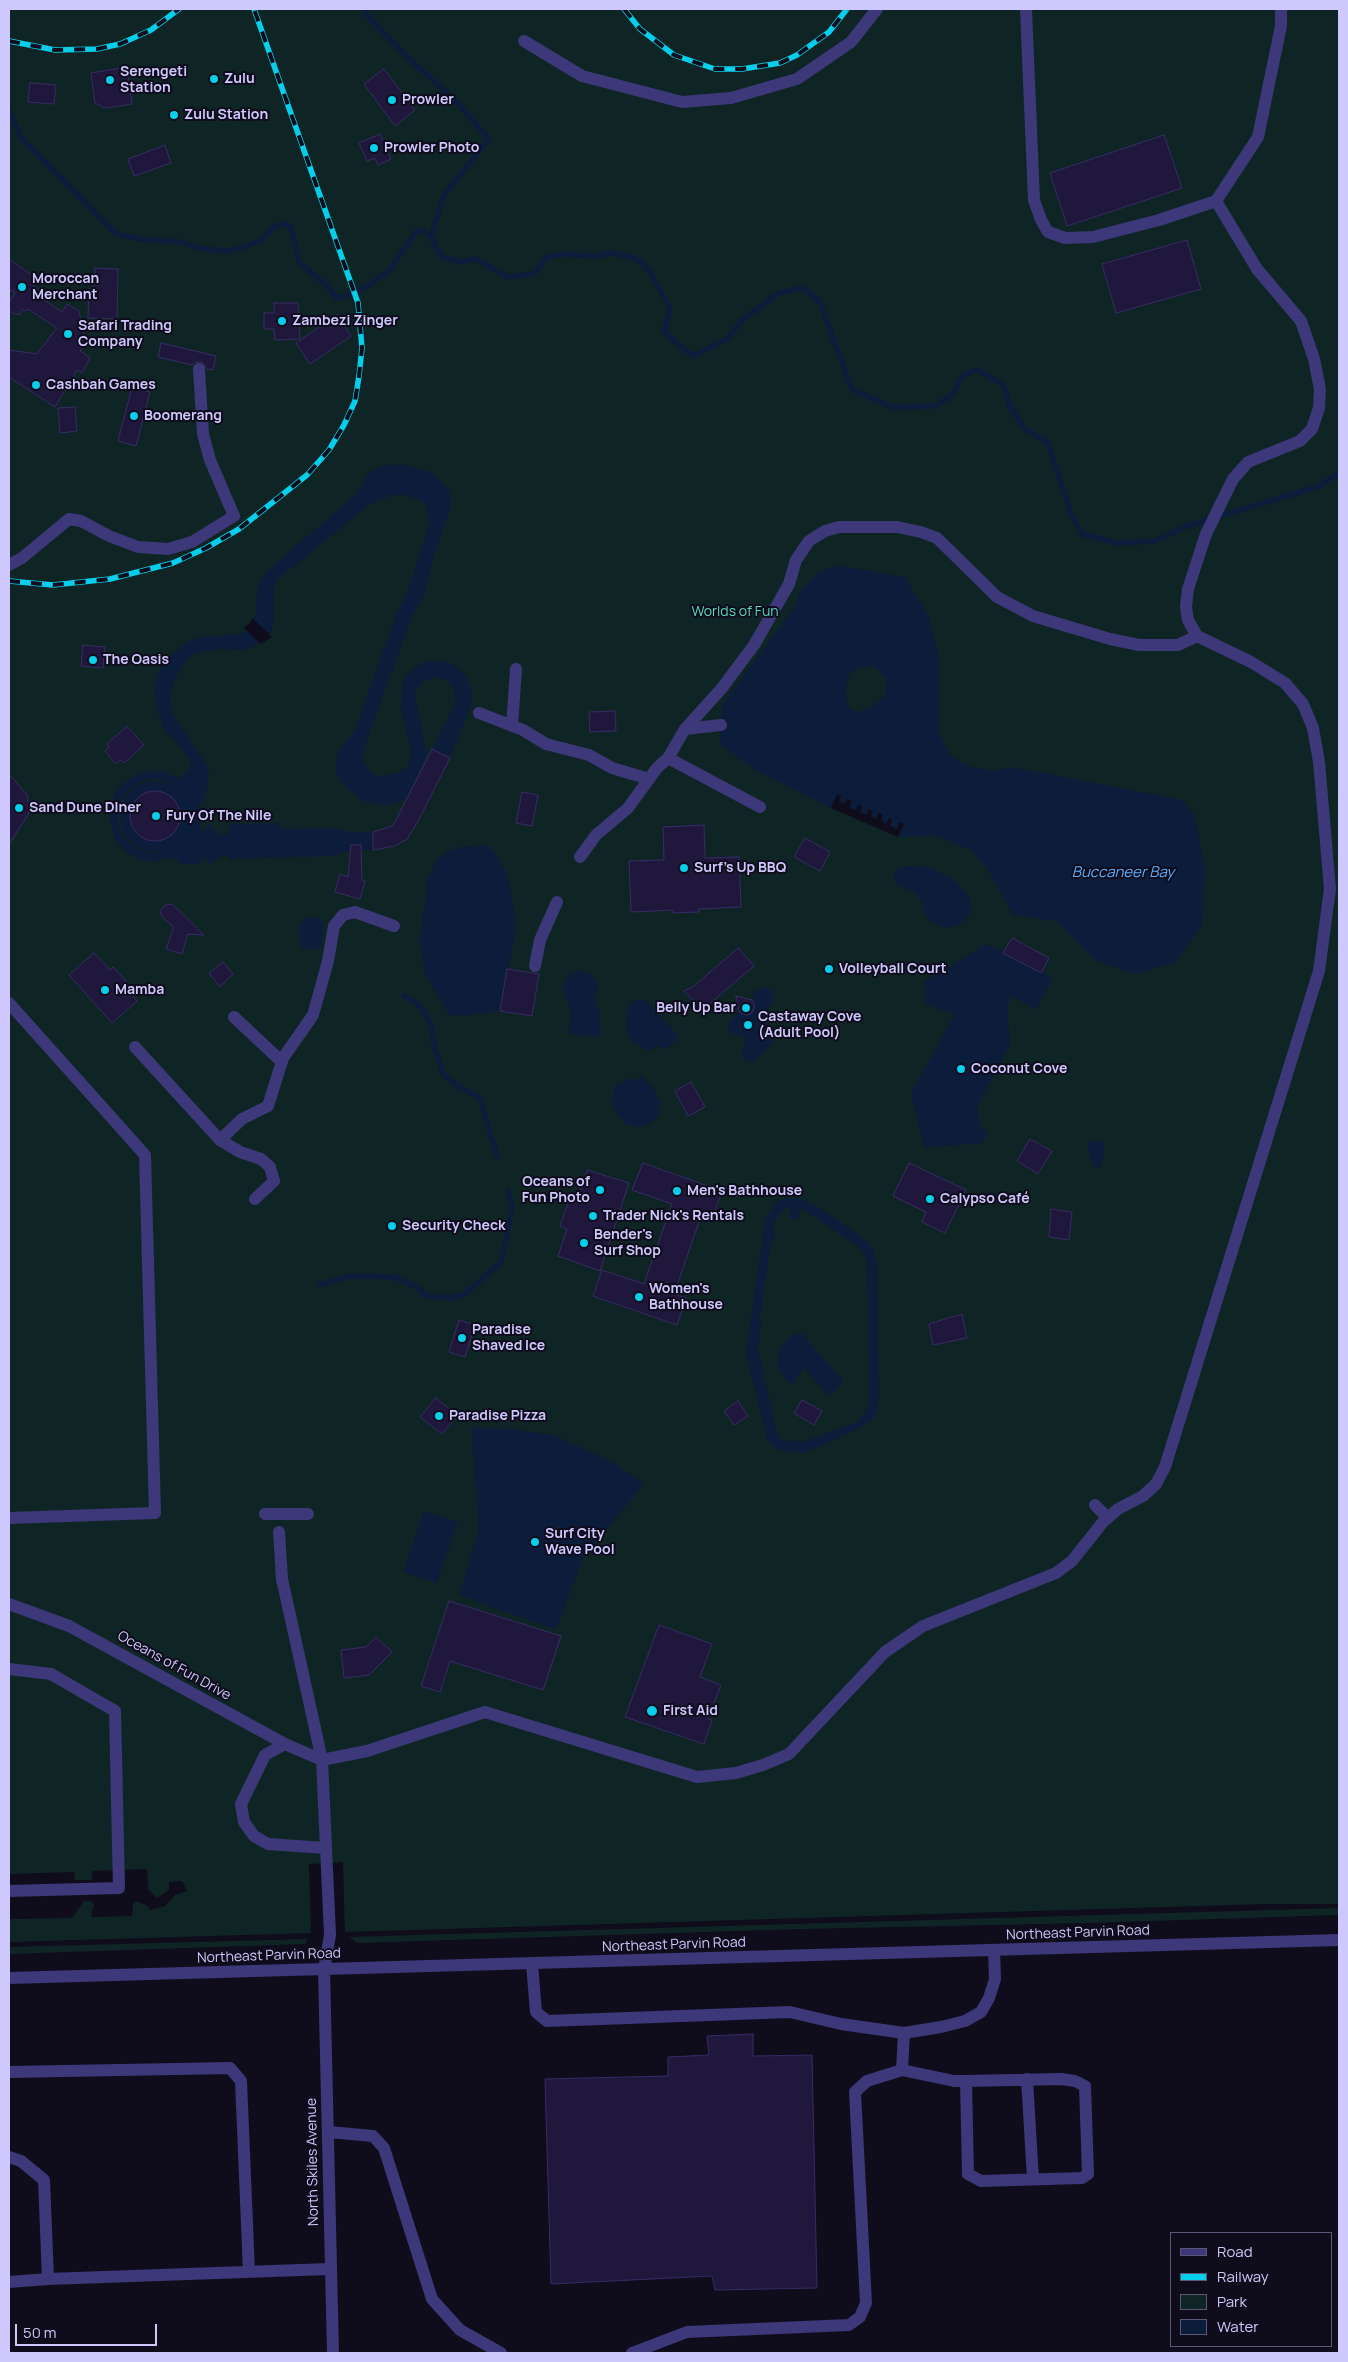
<!DOCTYPE html>
<html>
<head>
<meta charset="utf-8">
<style>
  body { margin:0 }
  #map { position:relative; width:1348px; height:2362px; overflow:hidden; background:#0f0c1c; font-family:Manrope,sans-serif }
  canvas { display:block }
  .frame { position:absolute; inset:0; border:10px solid #cfc8fd; pointer-events:none }
  .legend { position:absolute; left:1170px; top:2232px; width:162px; height:115px; box-sizing:border-box; background:#0f0c1c; border:1px solid #5c5776; margin:0; padding:6px 9px; list-style:none; font-size:15px; color:#cfc8fd }
  .legend li { display:flex; align-items:center; gap:10px; height:25px }
  .legend b { width:25px; border:1px solid #5c5776 }
  .scale { position:absolute; left:15px; top:2324px; width:142px; height:22px; box-sizing:border-box; border:2px solid #cfc8fd; border-top:0; padding-left:6px; font-size:15px; line-height:18px; white-space:nowrap; color:#cfc8fd; -webkit-text-stroke:4px #0f0c1c; paint-order:stroke }
</style>
</head>
<body>
<div id="map">
<canvas width="1348" height="2362"></canvas>
<div class="frame"></div>
<ul class="legend">
<li><b style="height:6px;background:#3c3879"></b>Road</li>
<li><b style="height:6px;background:#07ceea"></b>Railway</li>
<li><b style="height:14px;background:#0f2525"></b>Park</li>
<li><b style="height:14px;background:#0c1c3b"></b>Water</li>
</ul>
<div class="scale">50 m</div>
</div>
<script>
const ctx = document.querySelector('canvas').getContext('2d');
ctx.lineJoin = 'round';
function paint(path, color) { ctx.fillStyle = color; ctx.fill(path, 'evenodd'); }
const poly = rows => new Path2D(rows.map(r => 'M' + r).join(''));
function trace(path, color, width, dash) { ctx.strokeStyle = color; ctx.lineWidth = width; ctx.lineCap = dash ? 'butt' : 'round'; ctx.setLineDash(dash || []); ctx.stroke(path); }
function drawText(font, color, halo, rows, align = 'center') {
  ctx.font = font + ' Manrope,sans-serif'; ctx.lineWidth = 4; ctx.setLineDash([]); ctx.textBaseline = 'middle'; ctx.strokeStyle = halo; ctx.fillStyle = color; for (const [text, x, y, turn = 0] of rows) {
    ctx.save(); ctx.translate(x, y); ctx.rotate((+turn || 0) * Math.PI / 180); ctx.textAlign = isNaN(turn) ? turn : align; if (halo) ctx.strokeText(text, 0, 0); ctx.fillText(text, 0, 0); ctx.restore();
  }
}
paint(poly([
  [9,9,1339,9,1339,1904,1264,1904,345,1932,343,1862,309,1864,311,1933,9,1942,9,1919,72,1918,84,1901,91,1901,94,1905,91,1917,132,1916,133,1904,136,1901,148,1906,150,1910,165,1906,175,1895,187,1891,182,1881,169,1882,169,1890,157,1898,148,1889,147,1869,92,1871,92,1880,75,1880,74,1872,9,1874],
  [1339,1908,1339,1915,1088,1923,801,1929,357,1943,349,1937],
  [308,1939,305,1944,9,1954,9,1947]
]), '#0f2525');
paint(poly([
  [387,465,404,465,426,470,435,475,450,492,451,506,432,562,426,590,412,617,369,734,364,751,364,763,370,771,377,776,399,773,407,767,411,751,401,710,402,686,405,677,415,667,425,662,436,661,451,663,464,673,473,693,472,703,450,758,432,749,455,704,455,693,448,680,436,677,422,682,415,694,427,754,408,798,388,805,373,804,362,800,342,784,336,772,336,760,339,750,355,730,396,615,407,593,429,525,427,506,420,500,406,495,392,495,369,505,277,580,274,588,274,624,270,635,252,647,242,650,219,649,197,653,188,658,175,678,171,692,171,711,209,768,207,791,202,803,199,805,200,829,206,830,206,825,212,825,212,830,219,830,220,859,214,859,214,863,208,863,208,859,201,859,201,864,179,864,178,859,162,859,154,862,142,860,128,853,116,841,110,822,110,806,116,791,129,779,143,772,161,771,179,778,190,768,190,760,176,741,165,732,156,707,155,687,157,676,166,660,187,642,201,637,242,634,252,625,256,612,257,591,260,582,268,570,356,494,368,474,374,469],
  [160,779,174,786,159,781,146,782,135,787,125,798,121,808,120,821,125,835,134,844,145,850,162,852,154,854,133,846,123,836,118,821,118,808,124,796,133,786,145,780],
  [152,805,162,808,166,815,164,823,159,826,148,825,144,817,145,810],
  [836,565,905,577,929,617,940,664,940,734,949,754,967,766,994,771,1009,767,1039,772,1182,800,1195,815,1205,871,1202,925,1176,962,1136,974,1096,961,1056,921,1013,915,990,873,972,851,938,836,898,837,831,808,755,770,720,744,722,705,796,605,799,592,817,574],
  [860,667,874,667,884,676,887,685,885,695,876,704,864,711,855,711,849,707,846,699,847,681,850,673],
  [280,823,280,829,333,828,349,832,373,832,373,850,353,850,331,856,228,859,228,824],
  [486,845,496,853,507,874,516,917,515,936,500,1011,463,1016,449,1015,425,974,419,941,426,897,426,882,437,859,448,851,460,847],
  [909,866,930,867,954,880,969,896,972,911,967,918,960,924,948,928,940,926,930,921,926,916,920,899,914,892,895,884,894,871,899,868],
  [310,917,321,919,323,926,321,949,302,949,299,936,300,925,305,918],
  [985,945,993,946,1053,978,1036,1010,1012,996,1007,1006,1010,1045,977,1107,980,1125,988,1133,982,1143,924,1148,911,1093,954,1015,925,1003,924,982],
  [578,970,587,972,595,978,598,987,594,998,600,1013,599,1022,602,1034,598,1037,569,1034,570,1010,564,994,563,984,569,975],
  [767,987,773,993,773,1001,766,1013,773,1043,755,1060,749,1062,743,1059,742,1055,745,1039,741,1035,734,1034,728,1030,727,1024,739,1012,746,1015,751,1014,754,1009,752,1000,754,992,757,989],
  [642,999,649,1004,678,1035,676,1041,664,1050,658,1046,651,1050,645,1050,639,1044,632,1042,627,1034,626,1015,629,1006,634,1000],
  [641,1076,645,1077,645,1082,652,1086,661,1103,658,1116,650,1124,638,1127,626,1124,616,1113,611,1102,615,1085,631,1078,639,1080],
  [1103,1140,1104,1155,1101,1167,1095,1168,1089,1156,1088,1142],
  [788,1198,795,1198,810,1202,838,1220,867,1241,873,1250,877,1263,879,1397,877,1411,874,1418,858,1429,805,1453,777,1450,767,1439,746,1353,765,1220,773,1206,780,1200],
  [785,1208,790,1208,790,1219,799,1219,800,1208,816,1218,860,1248,867,1262,869,1403,866,1411,855,1423,803,1442,782,1440,778,1436,758,1350,761,1325,760,1315,771,1243,775,1239,774,1221],
  [801,1333,842,1379,841,1385,832,1394,826,1393,804,1367,793,1385,785,1379,778,1369,777,1359,780,1347,793,1334],
  [471,1427,511,1429,554,1435,614,1463,644,1484,584,1556,556,1630,459,1595,479,1529],
  [424,1511,458,1522,437,1583,403,1572]
]), '#0c1c3b');
paint(poly([
  [252,618,270,635,272,637,261,644,244,628,250,623],
  [837,795,841,796,839,802,844,804,847,799,852,801,850,808,856,810,858,805,862,806,860,812,866,815,869,809,873,811,871,816,876,819,878,813,883,815,881,821,886,824,889,818,892,820,890,826,897,829,900,822,904,824,898,837,831,808]
]), '#0f0c1c');
trace(poly([
  [365,9,366,14,406,56,453,98,489,139,444,195,431,237],
  [9,110,21,138,113,231,120,235,140,239,181,242,203,249,227,251,240,248,260,241,274,227,284,223,291,227,299,262,326,285,336,297,341,298,364,288,389,271,416,232,422,230,431,237,440,255,445,258,460,262,476,259,507,277,531,274,536,272,545,258,561,254,597,256,614,253,633,258,641,262,650,272,669,306,670,311,664,331,682,348,694,356,727,339,743,319,779,293,803,288,820,302,852,390,893,407,935,406,952,395,963,376,977,369,1003,385,1010,406,1024,428,1047,442,1071,514,1082,534,1117,543,1155,541,1190,525,1317,487,1339,473],
  [404,996,419,1005,431,1023,435,1050,444,1075,459,1087,480,1098,497,1156],
  [320,1285,350,1276,395,1277,418,1288,427,1296,451,1298,465,1294,501,1262,512,1209,508,1191]
]), '#0c1c3b', 5.5);
trace(poly([
  [193,846,254,844]
]), '#0c1c3b', 20);
const building = poly([
  [127,67,132,104,105,108,95,103,91,73,127,67],
  [384,69,415,110,395,126,364,84,384,69],
  [30,83,56,85,54,104,28,102,30,83],
  [380,134,391,159,378,165,375,158,367,161,359,143,380,134],
  [1164,135,1182,188,1067,226,1050,173,1164,135],
  [165,145,171,163,134,176,128,159,165,145],
  [1187,240,1201,289,1116,313,1102,264,1187,240],
  [9,259,36,278,32,285,40,291,37,295,62,312,67,304,79,311,86,344,80,351,90,358,82,373,77,370,55,407,9,377,9,350,37,354,57,328,28,309,26,311,23,309,20,314,14,314,9,310,9,303,15,293,9,289,9,259],
  [95,268,118,269,117,319,88,318,89,289,94,289,95,268],
  [274,303,298,303,300,339,275,340,274,329,264,329,264,313,274,313,274,303],
  [337,315,351,336,310,364,296,343,337,315],
  [161,343,216,356,213,370,207,369,202,362,195,362,192,365,158,357,161,343],
  [132,387,150,392,136,446,118,441,132,387],
  [75,407,77,431,60,433,58,408,75,407],
  [83,645,105,647,103,668,81,666,83,645],
  [615,711,616,731,590,732,589,712,615,711],
  [127,726,144,745,124,763,121,760,116,764,105,751,109,747,107,744,127,726],
  [432,749,450,758,417,823,407,839,395,846,373,850,373,832,392,826,396,820,432,749],
  [9,774,27,795,29,810,28,815,9,844,9,774],
  '130 816a25 25 0 1 1 50 0a25 25 0 1 1-50 0Z',
  [522,792,538,795,532,826,516,823,522,792],
  [704,825,705,858,739,857,741,907,699,909,699,912,673,913,673,910,631,912,629,861,664,860,663,827,704,825],
  [805,838,830,852,820,871,794,857,805,838],
  [351,845,361,845,362,880,365,881,360,899,335,892,340,874,348,877,351,845],
  [172,904,204,935,188,934,182,954,166,949,174,927,163,918,160,911,165,905,172,904],
  [1012,938,1049,958,1041,973,1003,953,1012,938],
  [738,948,754,966,702,1010,684,991,693,987,738,948],
  [94,953,110,970,113,967,126,981,122,984,137,1001,112,1023,69,975,94,953],
  [223,962,233,974,220,987,209,973,223,962],
  [507,969,539,974,532,1016,500,1011,507,969],
  [736,996,752,1000,755,1006,751,1014,746,1015,739,1012,736,996],
  [691,1082,705,1107,688,1116,675,1091,691,1082],
  [1030,1139,1052,1151,1038,1174,1017,1161,1030,1139],
  [643,1163,722,1191,713,1217,701,1216,674,1294,686,1298,677,1325,593,1296,602,1270,644,1284,672,1204,632,1190,643,1163],
  [909,1163,966,1190,945,1233,922,1222,926,1212,893,1196,909,1163],
  [587,1170,629,1183,600,1271,558,1256,567,1229,560,1226,570,1198,578,1200,587,1170],
  [1051,1209,1072,1212,1069,1240,1049,1237,1051,1209],
  [962,1314,967,1338,933,1345,929,1324,962,1314],
  [459,1320,475,1325,465,1357,449,1352,459,1320],
  [436,1398,458,1416,442,1434,420,1417,436,1398],
  [802,1400,822,1411,814,1425,794,1413,802,1400],
  [738,1401,748,1416,734,1425,724,1411,738,1401],
  [449,1601,561,1636,543,1690,450,1661,440,1692,421,1686,449,1601],
  [659,1625,712,1644,700,1677,721,1685,708,1719,712,1720,704,1744,625,1717,659,1625],
  [376,1637,392,1652,369,1675,344,1678,341,1650,366,1647,376,1637],
  [753,2034,753,2056,812,2055,817,2288,715,2290,712,2276,551,2284,545,2079,668,2076,668,2057,709,2055,707,2036,753,2034]
]);
paint(building, '#20183c');
trace(building, '#382b67', 1);
trace(poly([
  [1026,9,1034,200,1041,220,1048,232,1065,238,1093,237,1159,220,1216,201,1258,137,1281,26,1281,9],
  [524,41,582,76,682,102,731,98,797,79,851,42,877,9],
  [9,565,22,558,69,519,81,521,109,536,138,547,168,549,192,542,234,516,210,460,203,434,199,369],
  [479,713,523,730,546,744,589,755,612,768,649,779],
  [512,726,516,669],
  [685,729,722,688,754,645,789,584,796,560,809,541,825,531,839,527,897,527,921,532,937,538,997,597,1033,616,1110,639,1139,645,1178,645,1197,636],
  [668,758,760,807],
  [580,857,596,835,628,808,657,768,668,758,685,729,721,725],
  [535,966,540,940,557,902],
  [9,1003,145,1155,155,1513,9,1518],
  [234,1017,282,1062],
  [135,1047,220,1140,240,1152,261,1159,270,1167,274,1181,255,1199],
  [220,1140,242,1119,268,1106,283,1058,313,1015,328,961,334,926,343,915,355,912,394,926],
  [1095,1505,1108,1518],
  [265,1514,308,1514],
  [279,1532,282,1579,322,1760,330,1935,324,1970,333,2353],
  [9,1604,69,1626,285,1744,322,1760],
  [9,1669,51,1674,115,1711,119,1888,9,1891],
  [285,1744,265,1755,241,1804,244,1822,254,1836,268,1844,325,1848],
  [322,1760,367,1751,485,1712,697,1777,736,1773,763,1765,789,1754,885,1652,923,1626,1056,1573,1072,1561,1103,1522,1118,1509,1143,1496,1156,1484,1165,1467,1319,971,1330,889,1319,762,1313,728,1303,704,1285,683,1251,662,1197,636,1188,620,1186,607,1188,589,1206,534,1233,479,1248,462,1300,441,1312,429,1319,408,1320,389,1314,359,1301,321,1257,269,1216,201],
  [532,1964,536,2012,547,2021,790,2012,841,2024,904,2033,941,2027,965,2021,981,2012,989,1998,995,1979,994,1950],
  [9,1978,1339,1940],
  [902,2070,954,2081,966,2081,1061,2079,1075,2081,1085,2086,1088,2174,1082,2178,981,2181,968,2174,966,2081],
  [9,2072,230,2068,241,2081,249,2272],
  [1027,2079,1033,2179],
  [329,2132,373,2136,384,2148,432,2299,460,2330,501,2353],
  [9,2157,21,2161,44,2180,48,2279,329,2269],
  [9,2282,48,2279],
  [632,2353,687,2332,849,2325,860,2317,866,2303,855,2092,867,2081,902,2070,904,2033]
]), '#3c3879', 12);
const rail = poly([
  [624,9,640,29,674,55,715,69,742,69,780,63,797,55,829,32,847,9],
  [9,41,55,50,97,49,120,44,151,30,179,9],
  [9,581,53,585,110,579,173,563,206,548,239,529,307,475,329,450,344,425,355,401,359,376,362,348,358,303,254,9]
]);
trace(rail, '#07ceea', 5.5);
trace(rail, '#0f0c1c', 4, [11]);
for (const [x, y, r, color] of [
  [214,79,5,"#07ceea"],
  [110,80,5,"#07ceea"],
  [392,100,5,"#07ceea"],
  [174,115,5,"#07ceea"],
  [374,148,5,"#07ceea"],
  [22,287,5,"#07ceea"],
  [282,321,5,"#07ceea"],
  [68,334,5,"#07ceea"],
  [36,385,5,"#07ceea"],
  [134,416,5,"#07ceea"],
  [93,660,5,"#07ceea"],
  [19,808,5,"#07ceea"],
  [156,816,5,"#07ceea"],
  [684,868,5,"#07ceea"],
  [829,969,5,"#07ceea"],
  [105,990,5,"#07ceea"],
  [746,1008,5,"#07ceea"],
  [748,1025,5,"#07ceea"],
  [961,1069,5,"#07ceea"],
  [600,1190,5,"#07ceea"],
  [677,1191,5,"#07ceea"],
  [930,1199,5,"#07ceea"],
  [593,1216,5,"#07ceea"],
  [392,1226,5,"#07ceea"],
  [584,1243,5,"#07ceea"],
  [639,1297,5,"#07ceea"],
  [462,1338,5,"#07ceea"],
  [439,1416,5,"#07ceea"],
  [535,1542,5,"#07ceea"],
  [652,1711,6,"#07ceea"]
]) { const dot = new Path2D(); dot.arc(x, y, r, 0, 2 * Math.PI); ctx.fillStyle = color; ctx.fill(dot); trace(dot, '#0f0c1c', 2); }
drawText('bold 14px', '#cfc8fd', '#0f0c1c', [
  ["Serengeti",120,72],
  ["Station",120,88],
  ["Zulu",224,79],
  ["Prowler",402,100],
  ["Zulu Station",184,115],
  ["Prowler Photo",384,148],
  ["Moroccan",32,279],
  ["Merchant",32,295],
  ["Zambezi Zinger",292,321],
  ["Safari Trading",78,326],
  ["Company",78,342],
  ["Cashbah Games",46,385],
  ["Boomerang",144,416],
  ["The Oasis",103,660],
  ["Sand Dune DIner",29,808],
  ["Fury Of The Nile",166,816],
  ["Surf’s Up BBQ",694,868],
  ["Volleyball Court",839,969],
  ["Mamba",115,990],
  ["Belly Up Bar",736,1008,"right"],
  ["Castaway Cove",758,1017],
  ["(Adult Pool)",758,1033],
  ["Coconut Cove",971,1069],
  ["Oceans of",590,1182,"right"],
  ["Fun Photo",590,1198,"right"],
  ["Men's Bathhouse",687,1191],
  ["Calypso Café",940,1199],
  ["Trader Nick's Rentals",603,1216],
  ["Security Check",402,1226],
  ["Bender's",594,1235],
  ["Surf Shop",594,1251],
  ["Women's",649,1289],
  ["Bathhouse",649,1305],
  ["Paradise",472,1330],
  ["Shaved Ice",472,1346],
  ["Paradise Pizza",449,1416],
  ["Surf City",545,1534],
  ["Wave Pool",545,1550],
  ["First Aid",663,1711]
], 'left');
drawText('14px', '#58dabc', '#0f0c1c', [
  ["Worlds of Fun",735,612]
]);
drawText('14px', '#cfc8fd', '#0f0c1c', [
  ["Oceans of Fun Drive",174,1666,29],
  ["Northeast Parvin Road",1078,1933,-2],
  ["Northeast Parvin Road",674,1945,-2],
  ["Northeast Parvin Road",269,1956,-2],
  ["North Skiles Avenue",313,2162,-91]
]);
drawText('italic 15px', '#5aacfa', '#0f0c1c', [
  ["Buccaneer Bay",1123,873]
]);
</script>
</body>
</html>
